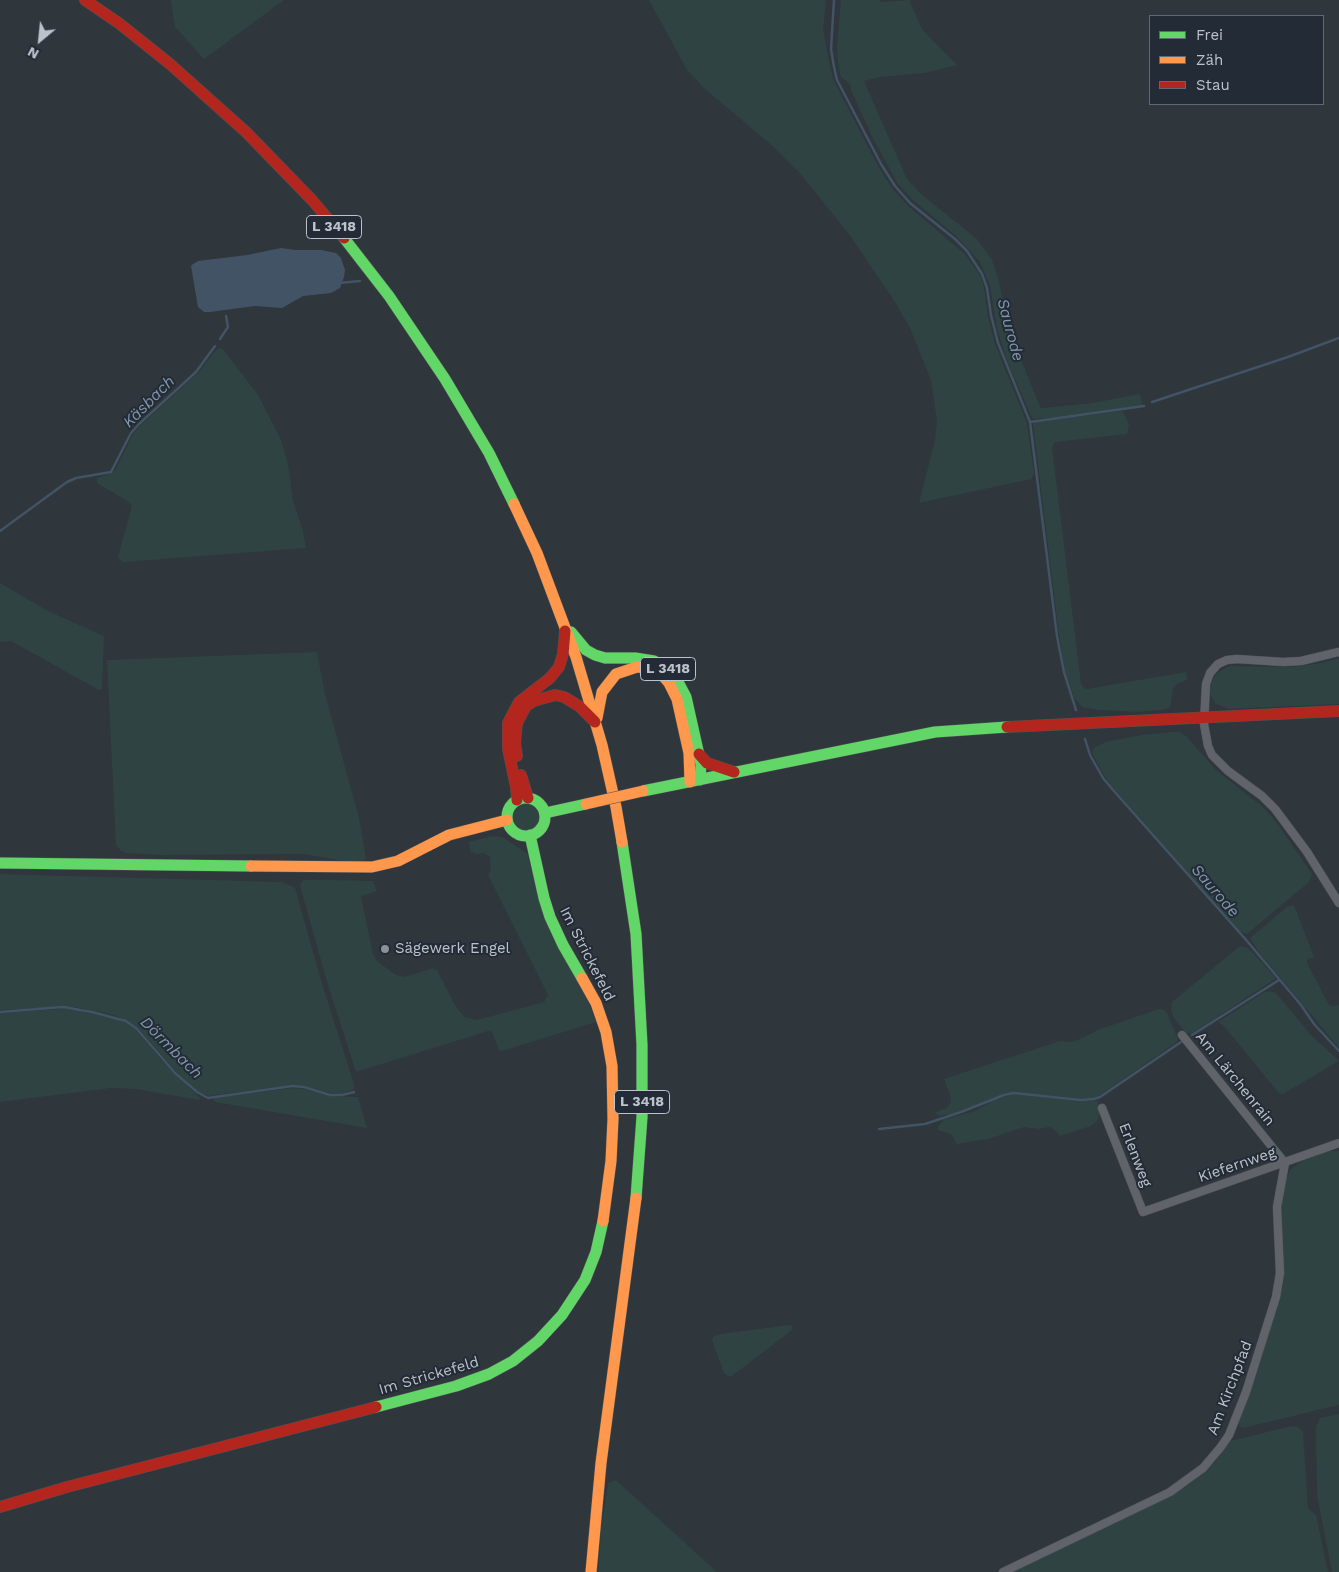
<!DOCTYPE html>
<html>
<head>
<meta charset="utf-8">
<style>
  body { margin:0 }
  #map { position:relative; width:1339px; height:1572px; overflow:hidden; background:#2f363c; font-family:"Work Sans",sans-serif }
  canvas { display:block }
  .legend { position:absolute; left:1149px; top:15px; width:175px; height:90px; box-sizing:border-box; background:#232c36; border:1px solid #606872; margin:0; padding:6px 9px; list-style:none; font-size:15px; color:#bbc2cb }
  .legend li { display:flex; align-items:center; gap:10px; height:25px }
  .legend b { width:25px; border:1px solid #606872 }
  .north { position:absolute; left:15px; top:15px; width:50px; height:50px; -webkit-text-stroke:4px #232c36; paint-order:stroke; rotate:208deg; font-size:14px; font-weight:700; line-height:20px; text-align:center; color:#bbc2cb }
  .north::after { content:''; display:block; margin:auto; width:18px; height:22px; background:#bbc2cb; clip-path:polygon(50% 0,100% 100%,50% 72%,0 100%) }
</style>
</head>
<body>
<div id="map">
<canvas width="1339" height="1572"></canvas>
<ul class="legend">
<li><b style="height:6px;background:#63d668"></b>Frei</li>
<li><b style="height:6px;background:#ff974d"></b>Zäh</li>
<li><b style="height:6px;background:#b3261e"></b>Stau</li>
</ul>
<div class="north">N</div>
</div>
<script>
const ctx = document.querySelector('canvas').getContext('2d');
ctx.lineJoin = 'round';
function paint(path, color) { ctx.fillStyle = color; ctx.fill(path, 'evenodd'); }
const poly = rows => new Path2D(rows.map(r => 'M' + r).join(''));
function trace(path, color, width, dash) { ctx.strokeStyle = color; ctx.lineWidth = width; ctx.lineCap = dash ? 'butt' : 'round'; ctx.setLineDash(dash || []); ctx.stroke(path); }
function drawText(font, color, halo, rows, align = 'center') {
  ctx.font = font + ' "Work Sans",sans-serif'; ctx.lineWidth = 4; ctx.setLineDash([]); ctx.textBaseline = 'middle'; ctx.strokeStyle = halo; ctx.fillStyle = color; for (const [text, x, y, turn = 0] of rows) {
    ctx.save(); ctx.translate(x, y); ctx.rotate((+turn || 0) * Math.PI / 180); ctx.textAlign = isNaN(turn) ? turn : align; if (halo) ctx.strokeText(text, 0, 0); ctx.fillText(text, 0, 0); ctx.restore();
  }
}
paint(poly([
  [171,0,284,0,204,59,175,27],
  [649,0,826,0,823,30,830,66,834,81,878,166,892,188,907,205,965,254,980,275,984,287,988,316,995,344,1027,423,1034,473,1031,479,919,503,935,440,937,421,931,380,911,330,895,302,849,234,798,171,776,149,704,88,687,70],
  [841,0,878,0,882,2,909,0,922,29,957,65,925,73,880,77,864,81,907,179,921,194,977,239,992,260,999,282,1010,332,1040,407,1043,408,1092,403,1140,394,1143,405,1069,416,1035,419,1032,418,1008,363,997,329,990,286,980,262,957,237,913,200,898,184,872,137,851,90,850,84,841,77,838,63,837,47],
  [222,348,258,395,281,440,288,464,293,501,303,531,306,548,123,562,118,557,132,506,129,502,97,483,97,478,112,473,116,469,133,434,140,426,198,373,217,349],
  [1121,411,1124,413,1129,425,1127,434,1055,442,1052,447,1081,684,1083,687,1087,689,1186,672,1187,680,1177,684,1173,688,1171,704,1169,708,1162,710,1137,712,1099,710,1082,707,1074,697,1065,671,1059,635,1033,424,1035,422],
  [0,583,48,611,104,636,102,689,99,690,11,641,0,642],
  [317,652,325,694,359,818,366,858,363,861,351,862,303,854,162,855,126,853,120,850,116,845,107,660],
  [1339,658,1339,704,1228,709,1216,704,1210,694,1210,688,1215,675,1225,668,1231,666,1292,667,1321,663],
  [1172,732,1180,732,1186,736,1215,769,1263,807,1277,823,1312,874,1308,883,1247,934,1240,932,1233,924,1114,789,1105,777,1092,753,1094,748,1105,742,1141,735],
  '512 817a14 14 0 1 1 28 0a14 14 0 1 1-28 0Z',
  [492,836,502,837,527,853,545,920,559,949,585,992,596,1022,502,1051,499,1050,492,1032,488,1031,356,1072,328,985,300,886,301,883,304,880,334,880,373,881,377,891,361,896,373,954,378,962,396,975,405,977,433,968,437,970,456,1007,465,1017,477,1020,544,1002,548,995,488,875,491,870,490,857,484,853,476,854,470,851,469,842],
  [0,874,282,882,291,886,295,888,323,987,354,1084,354,1089,341,1094,331,1093,304,1086,292,1085,208,1096,198,1092,176,1072,137,1027,126,1020,110,1014,74,1007,0,1010],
  [1294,905,1314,957,1307,960,1307,963,1329,1005,1332,1006,1339,1005,1339,1048,1258,951,1250,938,1287,907],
  [1240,946,1248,948,1254,954,1275,977,1275,979,1191,1034,1186,1033,1174,1018,1171,1011,1172,1002],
  [1270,991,1276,993,1311,1035,1339,1061,1283,1094,1279,1093,1224,1026,1218,1022,1263,993],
  [63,1009,74,1010,109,1017,131,1024,162,1061,200,1098,199,1100,136,1089,111,1088,0,1102,0,1013],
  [1159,1009,1164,1010,1167,1013,1178,1039,1177,1042,1100,1095,1094,1098,1082,1099,1014,1092,991,1099,952,1114,939,1116,936,1114,936,1112,945,1109,950,1104,951,1098,944,1079,1060,1041,1071,1042,1078,1040,1100,1029],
  [292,1088,304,1089,330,1096,358,1097,367,1128,215,1102,214,1100,214,1098],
  [1014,1094,1081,1101,1098,1101,1100,1114,1097,1121,1091,1126,1060,1136,1055,1130,1049,1127,1039,1129,1024,1127,988,1139,957,1144,951,1134,937,1130,939,1125,945,1119,975,1111,992,1101],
  [1326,1151,1339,1151,1339,1405,1243,1428,1240,1427,1238,1423,1259,1365,1283,1286,1284,1261,1281,1206,1286,1179,1290,1170,1299,1163],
  [789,1325,792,1326,792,1330,732,1376,728,1376,724,1373,712,1340,714,1336,720,1334],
  [1339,1414,1339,1572,1332,1572,1317,1495,1316,1427,1320,1418],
  [1292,1426,1298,1427,1303,1432,1308,1508,1316,1515,1328,1572,1012,1572,1154,1504,1184,1488,1196,1479,1216,1461,1230,1441],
  [616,1480,717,1572,598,1572,601,1530,608,1483]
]), '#2f4343');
paint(poly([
  [281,248,295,250,321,250,336,253,341,258,345,270,344,277,340,288,331,293,303,296,282,308,255,306,210,312,204,312,198,307,191,266,193,264,198,261,247,255]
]), '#425365');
trace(poly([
  [834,0,831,49,834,67,837,80,881,164,895,186,910,203,955,239,967,251,982,274,987,288,991,315,998,343,1030,422,1057,636,1064,672,1076,710],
  [339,283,360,281],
  [220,339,228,327,226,316],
  [1152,402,1288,357,1339,338],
  [1030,422,1144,406],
  [0,531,67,482,76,478,111,472,131,433,139,424,196,372,215,346],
  [1085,739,1090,755,1103,778,1113,790,1247,941,1301,1005,1314,1024,1339,1051],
  [0,1012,63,1007,92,1012,126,1021,136,1028,175,1073,197,1092,208,1098,292,1086,304,1087,330,1095,342,1095,354,1092],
  [1192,1035,1279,980],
  [879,1129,925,1124,961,1112,1004,1095,1014,1093,1081,1100,1094,1099,1100,1097,1181,1042]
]), '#425365', 2.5);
const street = poly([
  [1339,652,1301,661,1283,662,1237,659,1227,660,1218,664,1210,673,1206,684,1204,724,1208,746,1212,755,1228,771,1262,796,1275,809,1307,852,1339,903],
  [1182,1035,1285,1163],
  [1102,1108,1143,1212,1339,1143],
  [1003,1572,1170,1492,1203,1468,1220,1448,1229,1435,1246,1392,1276,1297,1280,1273,1277,1207,1285,1163]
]);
const fast = poly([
  [344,238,389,296,445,379,489,453,514,504],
  [571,632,586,650,595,655,605,658,635,658,654,661,669,670,675,676,686,697,701,764,700,780],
  [643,791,935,732,1007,727],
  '507 817a19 19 0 1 1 38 0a19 19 0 1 1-38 0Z',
  [545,813,586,804],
  [530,835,544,898,550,917,563,945,582,978],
  [622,842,636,934,642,1045,642,1117,636,1198],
  [0,863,251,866],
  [376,1407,456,1386,489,1374,513,1361,538,1341,562,1315,585,1280,596,1252,603,1221]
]);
const slow = poly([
  [514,504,537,553,576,657,602,745,616,807,622,842],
  [597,718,602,692,616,674,637,667,647,668,663,676,669,683,677,699,689,753,690,782],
  [251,866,372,867,398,861,449,835,507,820],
  [582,978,596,1003,606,1032,612,1066,613,1119,611,1161,603,1221],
  [591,1572,601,1463,636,1198]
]);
const jam = poly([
  [85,0,120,24,170,64,246,132,312,200,344,238],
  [1007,727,1339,711],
  [699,754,707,763,734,772],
  [517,756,515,743,517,723,526,706,534,701,555,695,564,697,579,706,595,722],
  [521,775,528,798],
  [517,800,516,787,508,749,508,723,519,702,550,678,559,667,563,654,565,631],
  [0,1507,67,1487,376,1407]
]);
trace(street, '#4d5256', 9);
trace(fast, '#4d5256', 12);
trace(slow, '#4d5256', 12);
trace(jam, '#4d5256', 12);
trace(street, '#60646a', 8);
trace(fast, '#63d668', 11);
trace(slow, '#ff974d', 11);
trace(jam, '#b3261e', 11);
const slowBridge = poly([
  [586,804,643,791]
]);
trace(slowBridge, '#4d5256', 12, []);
trace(slowBridge, '#ff974d', 11);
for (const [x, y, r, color] of [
  [385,949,5,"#8a9199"]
]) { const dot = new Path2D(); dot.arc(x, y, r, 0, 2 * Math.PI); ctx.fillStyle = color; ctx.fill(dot); trace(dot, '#232c36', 2); }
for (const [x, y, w] of [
  [334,227,55],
  [668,669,55],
  [642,1102,55]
]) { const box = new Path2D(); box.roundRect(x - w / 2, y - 11.5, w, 23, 4); ctx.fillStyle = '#232c36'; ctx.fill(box); trace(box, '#bbc2cb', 1); }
drawText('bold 14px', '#bbc2cb', null, [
  ["L 3418",334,227],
  ["L 3418",668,669],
  ["L 3418",642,1102]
]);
drawText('15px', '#bbc2cb', '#232c36', [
  ["Sägewerk Engel",395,949]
], 'left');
drawText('15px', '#bbc2cb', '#232c36', [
  ["Im Strickefeld",587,954,63],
  ["Am Lärchenrain",1235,1079,51],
  ["Erlenweg",1135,1155,69],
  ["Kiefernweg",1237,1165,-19],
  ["Im Strickefeld",429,1376,-16],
  ["Am Kirchpfad",1230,1388,-69]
]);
drawText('italic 16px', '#8095aa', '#232c36', [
  ["Saurode",1010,330,75],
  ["Käsbach",149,402,-45],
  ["Saurode",1215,891,49],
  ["Dörmbach",171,1048,45]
]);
</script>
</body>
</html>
